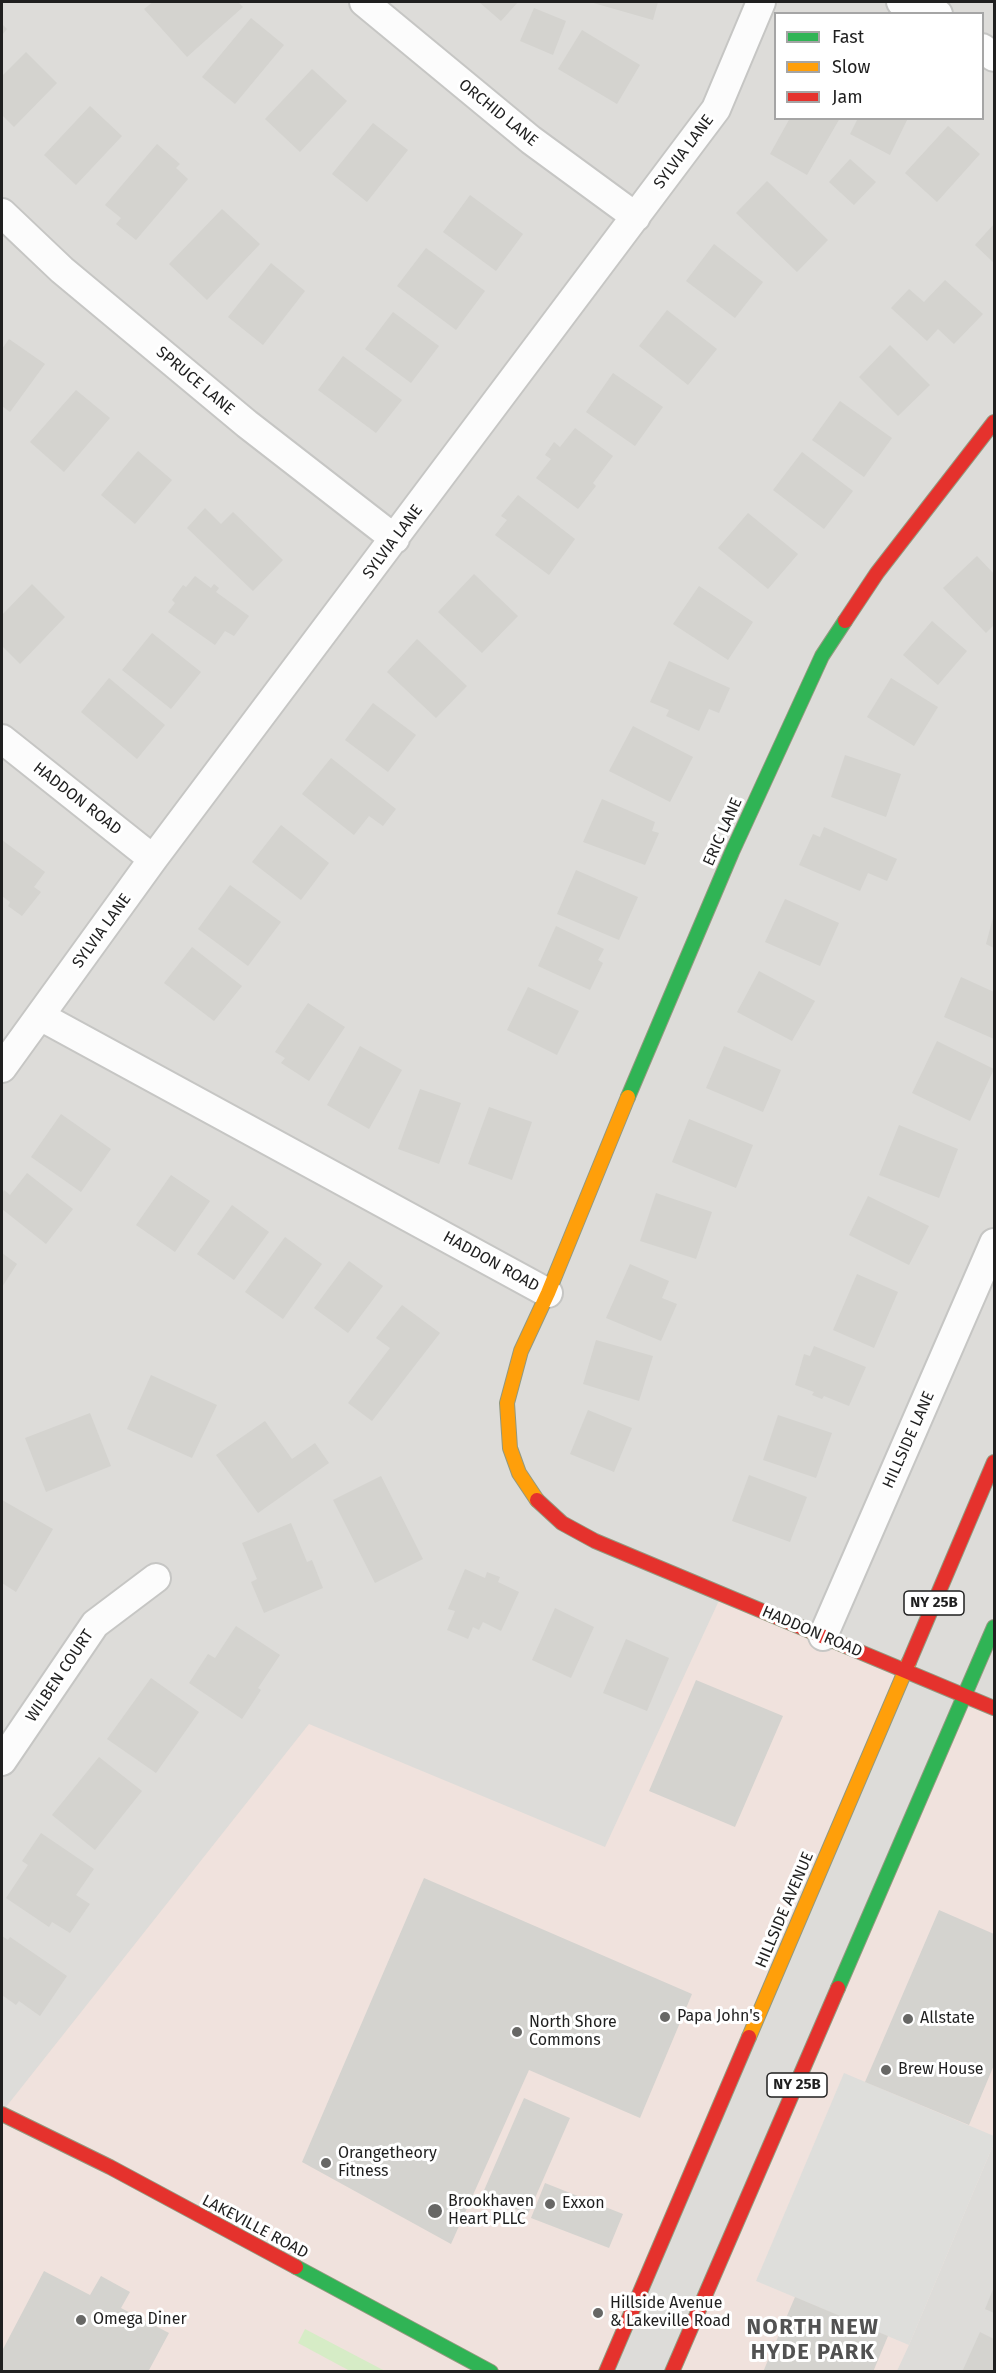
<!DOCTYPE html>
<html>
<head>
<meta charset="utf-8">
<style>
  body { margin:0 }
  #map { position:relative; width:996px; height:2373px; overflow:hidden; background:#edede8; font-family:"Fira Sans",sans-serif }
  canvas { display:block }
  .frame { position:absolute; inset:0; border:3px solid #1f1f1f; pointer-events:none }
  .legend { position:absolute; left:774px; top:12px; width:210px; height:108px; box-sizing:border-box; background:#fff; border:2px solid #a5a5a5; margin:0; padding:8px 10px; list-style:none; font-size:18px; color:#1f1f1f }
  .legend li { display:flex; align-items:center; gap:12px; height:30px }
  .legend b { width:30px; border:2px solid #a5a5a5 }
</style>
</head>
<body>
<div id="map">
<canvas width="996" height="2373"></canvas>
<div class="frame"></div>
<ul class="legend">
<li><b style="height:8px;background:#30b455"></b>Fast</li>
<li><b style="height:8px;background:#ff9f0a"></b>Slow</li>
<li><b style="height:8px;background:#e5322d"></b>Jam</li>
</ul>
</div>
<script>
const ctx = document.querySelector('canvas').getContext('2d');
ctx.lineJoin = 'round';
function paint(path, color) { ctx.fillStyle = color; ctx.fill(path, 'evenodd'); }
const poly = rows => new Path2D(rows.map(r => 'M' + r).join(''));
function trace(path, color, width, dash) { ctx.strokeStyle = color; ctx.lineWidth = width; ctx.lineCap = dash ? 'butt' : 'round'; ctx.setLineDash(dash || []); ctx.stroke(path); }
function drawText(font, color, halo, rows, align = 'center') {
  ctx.font = font + ' "Fira Sans",sans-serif'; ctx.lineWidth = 6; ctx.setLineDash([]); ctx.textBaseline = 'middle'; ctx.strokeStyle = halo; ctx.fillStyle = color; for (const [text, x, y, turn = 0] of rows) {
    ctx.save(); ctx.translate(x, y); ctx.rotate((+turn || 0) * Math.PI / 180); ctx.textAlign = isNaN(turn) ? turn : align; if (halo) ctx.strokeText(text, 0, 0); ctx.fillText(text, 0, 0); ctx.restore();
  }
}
paint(poly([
  [2,2,994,2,994,2371,2,2372],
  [776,14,982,14,982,118,776,118]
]), '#dddcd9');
paint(poly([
  [722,1594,905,1671,606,2371,2,2371,2,2112,309,1724,605,1847],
  [966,1695,994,1708,994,2143,909,2345,897,2371,672,2372]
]), '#f0e2dd');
paint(poly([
  [305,2329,385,2371,350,2371,298,2343]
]), '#d6ecc6');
paint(poly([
  [844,2073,994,2136,994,2143,909,2345,756,2281]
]), '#dededb');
paint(poly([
  [153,2,238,2,243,7,187,57,144,9],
  [479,2,518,2,501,21],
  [590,2,658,2,653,20],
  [534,8,566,21,553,55,520,41],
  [251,18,284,45,235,104,202,77],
  [2,24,7,29,2,35],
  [582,30,640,65,617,104,558,69],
  [26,52,57,83,14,127,2,115,2,76],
  [312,69,347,101,300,152,265,119],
  [90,106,122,136,76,185,44,155],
  [790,118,840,118,807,175,770,154],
  [858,118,908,118,890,155,850,134],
  [373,123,408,150,367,202,332,174],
  [948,126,980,154,937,202,905,173],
  [157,144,180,164,176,168,188,179,136,240,116,224,121,218,105,205],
  [850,159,876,182,854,205,829,182],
  [767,181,828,240,797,272,736,213],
  [470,195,523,234,496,271,443,232],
  [222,209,260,244,207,300,169,264],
  [994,224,994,263,975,245],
  [714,244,763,282,735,318,686,281],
  [426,248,485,291,456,330,397,286],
  [271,263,305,291,263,345,228,317],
  [945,280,983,314,954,344,938,329,927,341,891,308,909,289,924,302],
  [667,310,717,349,688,385,639,346],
  [393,312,439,346,411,383,365,349],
  [9,339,45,364,10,412,2,406,2,349],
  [890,345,930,385,898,416,859,377],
  [343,356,402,400,376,433,318,390],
  [613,373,663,407,635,446,586,412],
  [76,390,110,418,64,472,30,442],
  [840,401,892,438,864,477,812,440],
  [575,428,613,456,593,483,596,486,578,509,536,478,551,459,545,455,554,442,560,447],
  [138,451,172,480,135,524,101,495],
  [802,452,853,491,824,529,773,490],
  [518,495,575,539,549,575,495,535,507,520,501,516],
  [205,508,221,524,233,512,283,560,253,591,187,528],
  [748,513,798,554,768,589,718,548],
  [977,556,994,574,994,625,986,633,943,588],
  [474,574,518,616,482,653,438,612],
  [195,576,211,588,214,584,219,588,216,592,249,616,234,636,225,631,215,645,168,612,175,603,172,600,183,585,186,587],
  [32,584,65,617,20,664,2,646,2,615],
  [699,586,753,622,728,660,673,624],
  [932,621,967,651,938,685,903,655],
  [152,633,201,672,171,709,122,670],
  [417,639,467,686,436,718,387,672],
  [669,661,730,688,719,713,709,709,699,731,666,716,669,710,650,702],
  [109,678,165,725,137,759,81,712],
  [891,678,938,707,914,746,867,717],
  [373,703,416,735,388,772,345,740],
  [633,726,693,757,670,802,609,771],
  [845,755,901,774,886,817,831,797],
  [331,758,396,809,383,826,369,816,354,835,302,794],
  [602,799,655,822,652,831,659,833,645,865,583,842],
  [281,825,329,863,301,900,252,862],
  [824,827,897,859,887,881,868,873,860,891,799,865,813,834,820,837],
  [2,840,45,872,34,887,41,892,22,916,8,906,10,902,2,896],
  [576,870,638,897,619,940,557,914],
  [230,885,281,922,248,966,198,929],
  [785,899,839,923,820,966,765,942],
  [994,914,994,948,986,944],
  [556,926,604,949,598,960,603,963,590,990,538,966],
  [192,947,242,986,214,1021,164,983],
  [759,971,815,1001,792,1041,737,1012],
  [961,977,994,992,994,1039,944,1017],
  [528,987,579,1011,557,1055,507,1030],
  [308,1003,345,1027,309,1081,281,1063,285,1058,275,1052],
  [937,1041,994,1069,970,1121,912,1093],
  [360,1046,402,1070,369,1129,327,1105],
  [724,1046,781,1070,763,1112,706,1088],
  [420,1089,461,1103,439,1164,398,1149],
  [489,1107,532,1122,512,1180,468,1164],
  [61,1114,111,1149,81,1192,31,1157],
  [689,1119,753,1145,736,1188,672,1162],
  [899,1125,958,1149,939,1198,879,1175],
  [27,1173,73,1209,46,1244,2,1209,2,1194,4,1190,10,1195],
  [171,1175,210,1201,175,1252,136,1225],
  [656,1193,712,1212,696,1259,640,1241],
  [868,1196,929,1226,909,1265,849,1235],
  [232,1205,269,1232,234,1280,197,1254],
  [285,1237,322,1264,283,1319,245,1292],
  [2,1253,17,1264,2,1287],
  [349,1261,383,1286,348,1333,314,1308],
  [630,1264,669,1281,662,1298,677,1304,661,1341,606,1318],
  [857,1274,898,1292,874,1348,833,1330],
  [402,1305,440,1333,372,1421,348,1403,390,1348,376,1338],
  [596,1340,653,1356,639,1401,583,1384],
  [814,1346,866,1367,849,1406,824,1396,822,1399,812,1395,814,1392,795,1385,804,1354,810,1356],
  [151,1375,217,1405,192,1458,127,1429],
  [588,1410,632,1428,614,1472,570,1454],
  [90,1413,111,1466,46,1492,25,1438],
  [778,1415,832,1433,816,1478,763,1460],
  [265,1421,292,1459,315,1443,329,1463,258,1513,216,1455],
  [749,1475,807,1497,790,1542,732,1521],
  [381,1476,423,1559,375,1583,333,1500],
  [2,1500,53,1529,16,1592,2,1583],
  [291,1523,307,1562,312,1560,323,1588,264,1613,251,1582,257,1579,242,1543],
  [465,1569,485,1578,487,1572,500,1577,498,1582,519,1592,501,1631,483,1622,479,1630,473,1627,468,1639,447,1630,455,1611,448,1609],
  [555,1608,594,1627,571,1678,532,1660],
  [236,1626,280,1655,258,1688,261,1690,242,1719,189,1683,208,1654,215,1658],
  [626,1639,669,1658,647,1711,603,1693],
  [151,1678,199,1712,156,1773,107,1739],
  [696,1680,783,1716,735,1827,649,1791],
  [99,1757,142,1791,95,1850,52,1815],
  [41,1833,94,1869,76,1895,90,1904,70,1933,52,1922,49,1927,6,1898,28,1865,22,1861],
  [424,1878,692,1994,640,2118,529,2070,451,2244,302,2162],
  [939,1910,994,1934,994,2065,969,2125,865,2082],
  [2,1936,8,1940,10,1937,67,1976,40,2016,19,2001,16,2005,2,1995],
  [524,2098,570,2118,528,2214,482,2195],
  [545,2183,623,2214,609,2248,531,2218],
  [44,2271,90,2295,101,2276,130,2292,121,2308,169,2333,148,2372,2,2372,2,2351],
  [994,2287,994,2313,985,2309],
  [795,2297,888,2336,873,2372,763,2372],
  [980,2332,994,2339,994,2372,962,2372]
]), '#d4d3cf');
const street = poly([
  [364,2,531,140,636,217],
  [901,2,938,14],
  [982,48,994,57],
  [2,213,62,270,247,424,395,539],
  [2,739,153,859],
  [40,1016,548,1293],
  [2,1068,153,859,716,109,761,2],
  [823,1636,994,1243],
  [2,1761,95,1624,156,1578]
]);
const fast = poly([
  [628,1097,732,852,822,656,845,621],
  [838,1988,994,1627],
  [296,2267,491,2372]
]);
const slow = poly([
  [537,1500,519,1473,510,1448,507,1403,521,1351,548,1293,628,1097],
  [749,2037,909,1662]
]);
const jam = poly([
  [845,621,877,573,994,422],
  [537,1500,562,1523,595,1541,994,1708],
  [909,1662,994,1462],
  [2,2114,110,2167,296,2267],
  [606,2372,749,2037],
  [672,2372,838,1988]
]);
trace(street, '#c6c6c4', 32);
trace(fast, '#93997f', 16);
trace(slow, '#93997f', 16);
trace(jam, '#93997f', 16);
trace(street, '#fcfcfc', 28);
trace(fast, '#30b455', 14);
trace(slow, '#ff9f0a', 14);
trace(jam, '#e5322d', 14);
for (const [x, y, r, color] of [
  [665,2017,6,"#676765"],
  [908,2019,6,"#676765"],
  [517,2032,6,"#676765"],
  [886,2070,6,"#676765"],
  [326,2163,6,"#676765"],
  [550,2204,6,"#676765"],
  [435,2211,8,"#676765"],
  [598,2313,6,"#676765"],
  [81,2320,6,"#676765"]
]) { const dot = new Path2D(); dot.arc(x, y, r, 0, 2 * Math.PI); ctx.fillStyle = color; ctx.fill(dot); trace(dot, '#fff', 2); }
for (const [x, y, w] of [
  [934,1603,60],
  [797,2085,60]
]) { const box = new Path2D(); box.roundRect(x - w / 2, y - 12, w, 24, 4.5); ctx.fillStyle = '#fff'; ctx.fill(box); trace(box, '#1f1f1f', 1.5); }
drawText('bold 15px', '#1f1f1f', null, [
  ["NY 25B",934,1603],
  ["NY 25B",797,2085]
]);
drawText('16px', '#1f1f1f', '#fff', [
  ["ORCHID LANE",498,113,39],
  ["SYLVIA LANE",684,152,-53],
  ["SPRUCE LANE",195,381,40],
  ["SYLVIA LANE",393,542,-53],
  ["HADDON ROAD",77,799,38],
  ["ERIC LANE",723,832,-66],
  ["SYLVIA LANE",102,931,-54],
  ["HADDON ROAD",491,1262,29],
  ["HILLSIDE LANE",909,1440,-66],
  ["HADDON ROAD",812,1632,23],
  ["WILBEN COURT",60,1676,-56],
  ["HILLSIDE AVENUE",785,1910,-67],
  ["LAKEVILLE ROAD",255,2227,28]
]);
drawText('16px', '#1f1f1f', '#fff', [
  ["Papa John's",677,2017],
  ["Allstate",920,2019],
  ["North Shore",529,2023],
  ["Commons",529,2041],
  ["Brew House",898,2070],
  ["Orangetheory",338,2154],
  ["Fitness",338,2172],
  ["Brookhaven",448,2202],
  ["Heart PLLC",448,2220],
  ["Exxon",562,2204],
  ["Hillside Avenue",610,2304],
  ["& Lakeville Road",610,2322],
  ["Omega Diner",93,2320]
], 'left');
ctx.letterSpacing = '1.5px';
drawText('bold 22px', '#525252', '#fff', [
  ["NORTH NEW",813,2328],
  ["HYDE PARK",813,2353]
]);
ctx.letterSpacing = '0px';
</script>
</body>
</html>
